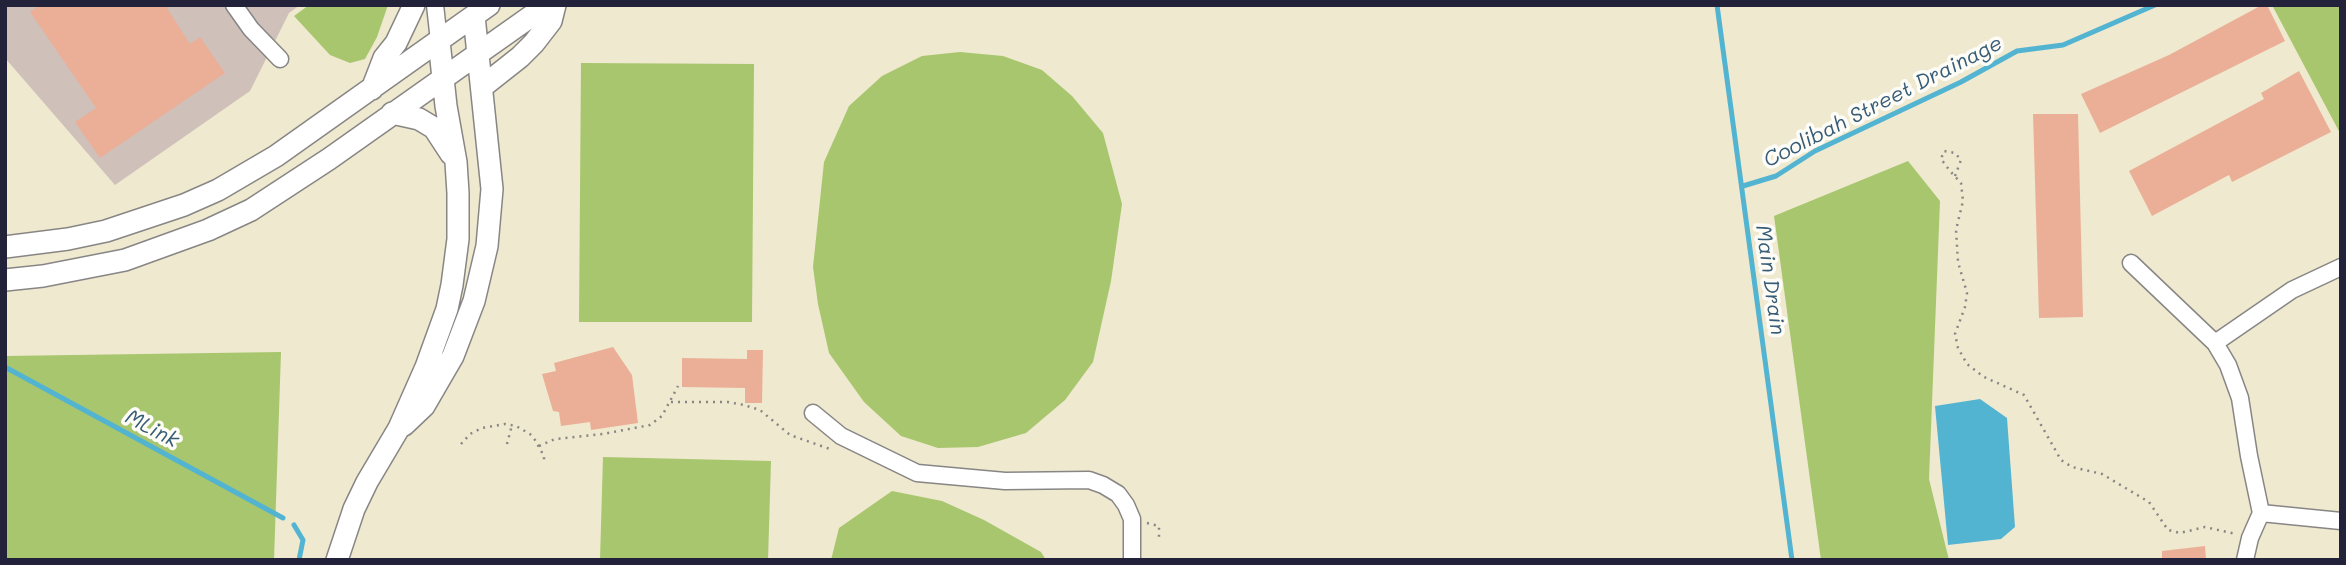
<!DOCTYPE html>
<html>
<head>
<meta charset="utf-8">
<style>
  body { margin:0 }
  #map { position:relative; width:2346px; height:565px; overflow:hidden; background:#efe9cf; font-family:Mali,sans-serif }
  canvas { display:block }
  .frame { position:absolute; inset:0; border:7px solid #22223b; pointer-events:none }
</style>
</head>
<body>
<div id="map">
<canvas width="2346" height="565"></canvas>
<div class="frame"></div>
</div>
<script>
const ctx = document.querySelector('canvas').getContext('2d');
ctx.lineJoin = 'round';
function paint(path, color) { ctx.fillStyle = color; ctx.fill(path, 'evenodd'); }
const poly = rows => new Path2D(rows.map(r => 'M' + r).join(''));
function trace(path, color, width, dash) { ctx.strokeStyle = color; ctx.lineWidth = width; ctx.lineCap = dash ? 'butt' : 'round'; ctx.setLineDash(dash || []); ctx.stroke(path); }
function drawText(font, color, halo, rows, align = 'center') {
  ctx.font = font + ' Mali,sans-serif'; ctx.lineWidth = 7; ctx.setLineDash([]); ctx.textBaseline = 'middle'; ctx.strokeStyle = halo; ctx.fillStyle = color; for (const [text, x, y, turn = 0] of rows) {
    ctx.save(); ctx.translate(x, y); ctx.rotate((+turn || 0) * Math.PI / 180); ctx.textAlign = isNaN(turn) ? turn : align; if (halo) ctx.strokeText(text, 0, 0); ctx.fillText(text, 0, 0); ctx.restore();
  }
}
paint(poly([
  [5,5,300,5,289,13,250,91,115,185,5,58]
]), '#cfc0ba');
paint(poly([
  [309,5,388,5,377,37,365,59,350,63,330,55,294,16],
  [2272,5,2341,5,2341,135],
  [960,52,1003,56,1042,70,1072,96,1103,133,1122,204,1111,281,1093,362,1065,400,1026,433,978,447,938,448,901,436,864,402,829,353,818,304,813,267,824,162,849,106,882,76,922,56],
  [581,63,754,64,752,322,579,322],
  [1908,161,1940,201,1929,479,1949,560,1821,560,1774,216],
  [281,352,274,560,5,560,5,356],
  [603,457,771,461,768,560,600,560],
  [892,491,942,501,984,520,1041,552,1046,560,831,560,839,528]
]), '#a7c66e');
paint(poly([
  [1980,399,2007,418,2015,527,2001,539,1948,545,1935,406]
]), '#53b4d2');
trace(poly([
  [1717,5,1792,560],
  [1743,186,1776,176,1815,151,1961,82,2017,51,2063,45,2155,5],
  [5,367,283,518],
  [294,525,303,540,299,560]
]), '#53b4d2', 5);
paint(poly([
  [40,5,165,5,190,44,200,37,225,73,100,158,75,122,96,108,30,12],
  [2262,5,2267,5,2285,41,2100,133,2081,94,2169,55],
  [2299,71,2331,132,2232,182,2229,175,2152,216,2129,171,2264,99,2261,93],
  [2033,114,2078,114,2083,317,2039,318],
  [613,347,632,375,638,423,591,430,590,422,561,426,559,412,553,411,542,374,556,371,554,363],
  [747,350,763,350,762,403,745,403,745,388,682,387,682,358,747,359],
  [2205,546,2206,560,2162,560,2162,551]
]), '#ebaf97');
const minor = poly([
  [234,5,251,29,280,59],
  [435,5,439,41],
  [2131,263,2215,343,2228,365,2240,398,2249,456,2261,513,2250,538,2245,560],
  [2215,343,2292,290,2341,267],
  [813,413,841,436,917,473,1005,481,1089,480,1103,485,1118,494,1126,505,1132,519,1132,560],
  [2261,513,2341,521]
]);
const major = poly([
  [482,87,520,57,534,43,551,21,555,5],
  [372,89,384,58,396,43,414,5],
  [392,113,419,119,434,128,451,154],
  [5,247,68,239,106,231,184,205,218,190,276,156,489,5],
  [5,280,43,276,125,260,208,230,251,210,329,159,547,5],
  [404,425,424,406,453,356,474,301,487,246,492,189,474,16],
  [337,560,354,509,367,482,399,428,426,367,447,309,452,285,458,239,458,193,456,162,446,106,439,41]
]);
trace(minor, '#888685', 19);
trace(major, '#888685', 24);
trace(poly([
  [1955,176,1961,160,1955,153,1944,151,1941,159,1950,171,1961,183,1963,201,1956,230,1958,262,1967,293,1965,307,1955,334,1958,348,1967,364,1984,377,2024,395,2061,460,2072,467,2102,474,2149,502,2168,530,2180,533,2205,527,2236,534],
  [671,402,728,402,744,405,760,410,790,435,830,449],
  [461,444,470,434,482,428,505,424,516,426,530,434,535,440,544,456,544,463],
  [507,444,512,425],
  [539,446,555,439,603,434,650,425,662,416,678,386],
  [1147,523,1159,526,1159,539]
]), '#888685', 2.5, [2, 5]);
trace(minor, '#fff', 16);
trace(major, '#fff', 21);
drawText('italic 21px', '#365c77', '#fdfcf7', [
  ["Coolibah Street Drainage",1883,102,-27],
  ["Main Drain",1770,280,82],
  ["MLink",152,429,28]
]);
</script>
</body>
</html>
